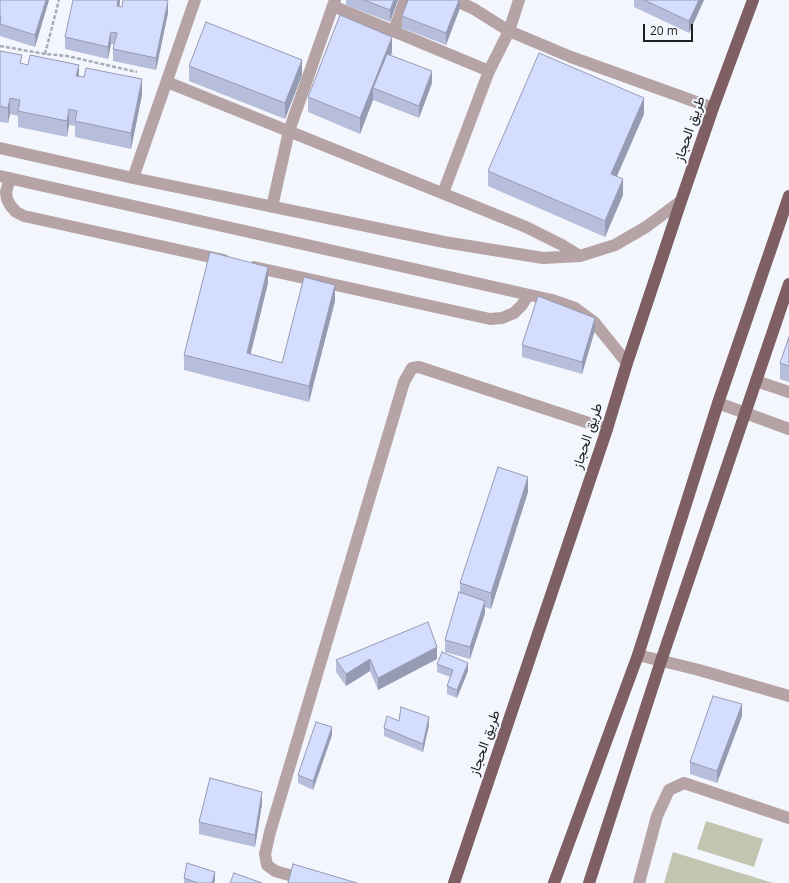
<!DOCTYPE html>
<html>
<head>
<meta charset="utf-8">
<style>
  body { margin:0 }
  #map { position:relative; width:789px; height:883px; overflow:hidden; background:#f4f6fe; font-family:"Open Sans",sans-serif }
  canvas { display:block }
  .scale { position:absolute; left:643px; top:24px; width:50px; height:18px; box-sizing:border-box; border:2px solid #1e1f22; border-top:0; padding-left:5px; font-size:12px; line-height:14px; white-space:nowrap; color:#1e1f22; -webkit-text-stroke:3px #f4f6fe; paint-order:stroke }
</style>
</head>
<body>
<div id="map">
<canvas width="789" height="883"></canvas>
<div class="scale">20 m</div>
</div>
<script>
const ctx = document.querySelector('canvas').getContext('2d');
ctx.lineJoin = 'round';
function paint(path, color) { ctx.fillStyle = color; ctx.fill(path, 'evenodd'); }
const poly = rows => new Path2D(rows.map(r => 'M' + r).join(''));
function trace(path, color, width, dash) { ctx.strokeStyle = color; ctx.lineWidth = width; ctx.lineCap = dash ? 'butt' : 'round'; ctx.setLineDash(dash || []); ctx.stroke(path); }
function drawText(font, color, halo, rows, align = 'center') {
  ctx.font = font + ' "Open Sans",Vazirmatn,sans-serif'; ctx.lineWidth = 4; ctx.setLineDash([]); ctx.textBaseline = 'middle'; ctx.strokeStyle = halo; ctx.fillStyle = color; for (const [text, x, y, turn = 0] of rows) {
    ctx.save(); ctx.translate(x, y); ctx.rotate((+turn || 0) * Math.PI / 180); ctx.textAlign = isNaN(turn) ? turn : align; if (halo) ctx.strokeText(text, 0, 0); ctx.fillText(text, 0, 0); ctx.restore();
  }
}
paint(poly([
  [706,821,763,839,754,867,697,849],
  [673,852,773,883,664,883]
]), '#c2c5b0');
trace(poly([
  [0,46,45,54,67,56,137,72],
  [45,54,59,0]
]), '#abacb3', 2.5, [4, 2]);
trace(poly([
  [455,0,474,9,509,31,571,57,713,108],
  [333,6,489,71],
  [394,31,405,0],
  [167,82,526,227,562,245,580,256],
  [0,148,133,178,444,242,543,258,580,256,615,245,646,227,681,201],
  [0,176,552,300,575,308,594,322,627,363],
  [10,178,6,192,7,199,10,205,16,212,24,216,224,260],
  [133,178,195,0],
  [443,193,489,71,509,31,519,0],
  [272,207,289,131,335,0],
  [254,267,490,319,502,318,514,313,522,305,528,295],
  [756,381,789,392],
  [718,403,789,429],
  [638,655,699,670,789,696],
  [317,883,275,871,267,865,265,854,270,832,404,382,412,368,419,367,607,429],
  [639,883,657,816,669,790,684,783,789,818]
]), '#b5a3a5', 12);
trace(poly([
  [454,883,607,429,627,363,681,201,713,108,753,0],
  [554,883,638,655,718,403,789,196],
  [589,883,661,661,789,284]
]), '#7e5f63', 12);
paint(poly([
  [0,0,49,0,35,47,0,36],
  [120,0,119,7,168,13,156,70,113,61,113,49,114,44,111,44,108,59,65,49,65,37],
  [346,0,398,0,390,22,346,5],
  [460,0,460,8,446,45,402,28,402,16],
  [634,0,704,0,689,33,634,7],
  [0,51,22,64,79,76,142,95,131,149,75,137,75,126,69,125,67,137,18,127,18,116,10,114,8,123,0,122],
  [392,52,391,55,432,83,419,118,373,100,360,134,308,112,308,97],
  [189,66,302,75,285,119,189,81],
  [644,114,616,177,623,195,605,237,488,186,488,171],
  [268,283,250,354,282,363,335,301,309,402,184,370,184,355],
  [595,330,582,374,522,357,522,345],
  [789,337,789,382,780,379,780,363],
  [528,492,491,609,485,607,485,613,470,659,445,652,445,640,460,593,460,583],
  [437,659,378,690,370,671,346,686,336,672,336,660],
  [437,664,468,671,457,698,447,694,447,686,450,677,437,672],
  [742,716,717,783,690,774,690,762],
  [399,721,429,725,423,752,384,736,384,728],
  [332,735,313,790,298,783,298,775],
  [262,804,255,847,199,834,199,822],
  [184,878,215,880,214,883,184,883]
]), '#b7bedb');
paint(poly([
  [46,0,49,0,35,47,35,35],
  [118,0,120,0,120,2,117,18,117,6],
  [394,0,398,0,390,22,390,10],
  [459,0,460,0,460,8,446,45,446,33],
  [699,0,704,0,689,33,689,21],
  [168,1,168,13,156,70,156,58],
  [111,32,111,44,108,59,108,47],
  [392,37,392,52,377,90,373,88,373,100,360,134,360,118],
  [302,60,302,75,285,119,285,103],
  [79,65,79,81,76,76],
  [432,71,432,83,419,118,419,106],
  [142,79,142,95,131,149,131,133],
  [10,98,10,114,8,123,8,108],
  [644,98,644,114,611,190,611,174],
  [69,109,69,125,67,137,67,121],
  [623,179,623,195,605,237,605,221],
  [268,267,268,283,247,369,247,353],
  [335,285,335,301,309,402,309,386],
  [595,318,595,330,582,374,582,362],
  [528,477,528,492,491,609,491,593],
  [485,601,485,613,470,659,470,647],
  [437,647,437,659,378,690,378,678],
  [370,659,370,671,346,686,346,674],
  [468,663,468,671,457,698,457,690],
  [742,704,742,716,717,783,717,771],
  [429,717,429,725,423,752,423,744],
  [332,727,332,735,313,790,313,781],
  [262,792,262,804,255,847,255,835],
  [215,872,215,880,214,883,212,883]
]), '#959bb2');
const building = poly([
  [0,0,46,0,35,35,0,24,1,17,0,17,0,0],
  [73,0,118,0,117,6,122,7,123,0,164,0,168,1,156,58,113,49,117,33,111,32,108,47,65,37,73,0],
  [364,0,394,0,390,10,364,0],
  [408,0,459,0,446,33,402,16,408,0],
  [644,0,699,0,689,21,644,0],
  [340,15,392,37,360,118,308,97,340,15],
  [206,22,302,60,285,103,189,66,206,22],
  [0,51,22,55,20,63,28,65,30,55,79,65,76,76,84,77,86,68,142,79,131,133,75,121,77,111,69,109,67,121,18,111,20,100,10,98,8,108,0,106,0,51],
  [539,53,644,98,611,174,623,179,605,221,488,171,539,53],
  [387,54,432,71,419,106,373,88,387,54],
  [210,252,268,267,247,353,282,363,304,277,335,285,309,386,184,355,210,252],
  [538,296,595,318,582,362,522,345,538,296],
  [789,337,789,366,780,363,789,337],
  [498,467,528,477,491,593,460,583,498,467],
  [459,592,485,601,470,647,445,640,459,592],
  [428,622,437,647,378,678,370,659,346,674,336,660,428,622],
  [442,652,468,663,457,690,447,686,453,670,437,664,442,652],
  [713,696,742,704,717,771,690,762,713,696],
  [401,707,429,717,423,744,384,728,387,716,399,721,401,707],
  [316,722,332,727,313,781,298,775,316,722],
  [210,778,262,792,255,835,199,822,210,778],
  [187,863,215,872,212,883,198,883,184,878,187,863],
  [293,864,357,883,288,883,293,864],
  [234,873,262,883,230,883,234,873]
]);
paint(building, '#d5ddff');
trace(building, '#959bb2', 1);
drawText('14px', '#1e1f22', '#f4f6fe', [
  ["طريق الحجاز",690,129,-71],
  ["طريق الحجاز",588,436,-72],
  ["طريق الحجاز",485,743,-71]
]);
</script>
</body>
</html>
